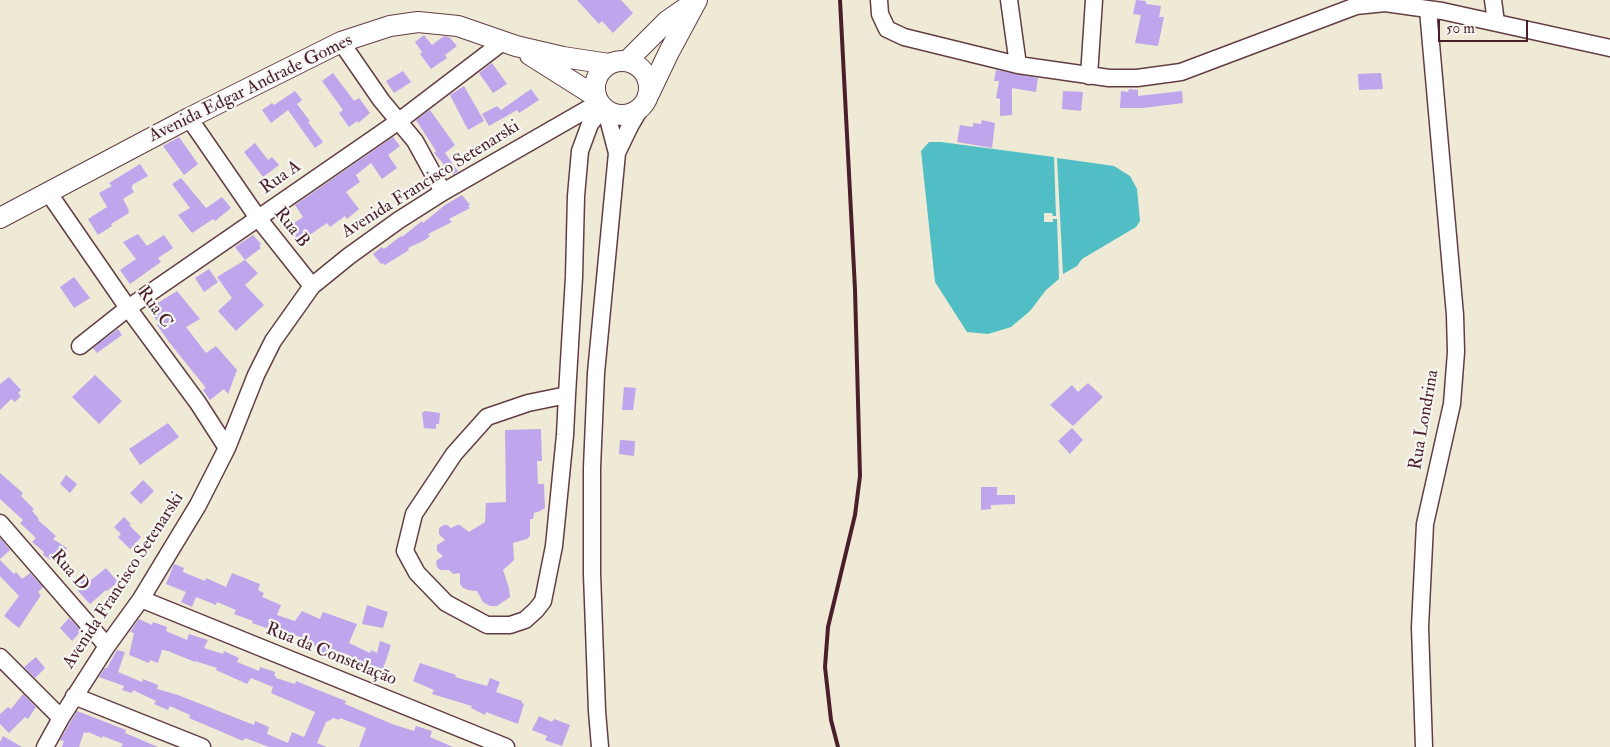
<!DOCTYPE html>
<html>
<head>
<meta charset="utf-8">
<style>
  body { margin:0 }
  #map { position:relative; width:1610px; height:747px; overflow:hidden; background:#eeead5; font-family:"IM FELL Double Pica",serif }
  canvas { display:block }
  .scale { position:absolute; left:1438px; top:20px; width:90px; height:22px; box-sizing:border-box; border:2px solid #4a1f2b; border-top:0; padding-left:6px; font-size:15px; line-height:18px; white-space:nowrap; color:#4a1f2b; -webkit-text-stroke:4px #f6f6f2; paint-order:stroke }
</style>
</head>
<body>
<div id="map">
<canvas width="1610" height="747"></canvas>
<div class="scale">50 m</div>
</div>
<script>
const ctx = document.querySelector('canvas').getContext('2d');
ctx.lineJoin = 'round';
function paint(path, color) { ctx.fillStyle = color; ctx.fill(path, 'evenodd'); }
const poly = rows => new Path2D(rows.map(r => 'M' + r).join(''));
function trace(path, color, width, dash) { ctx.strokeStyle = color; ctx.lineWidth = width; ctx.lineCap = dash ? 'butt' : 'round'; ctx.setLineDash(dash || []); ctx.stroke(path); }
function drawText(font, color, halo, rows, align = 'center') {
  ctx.font = font + ' "IM FELL Double Pica",serif'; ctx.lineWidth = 4.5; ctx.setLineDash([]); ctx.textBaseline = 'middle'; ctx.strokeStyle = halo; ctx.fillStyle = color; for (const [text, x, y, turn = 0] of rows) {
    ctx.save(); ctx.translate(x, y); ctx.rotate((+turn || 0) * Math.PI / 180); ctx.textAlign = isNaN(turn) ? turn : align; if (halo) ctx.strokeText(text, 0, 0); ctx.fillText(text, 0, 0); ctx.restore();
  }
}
paint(poly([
  [929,142,941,142,1054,157,1056,216,1053,216,1052,213,1044,213,1044,222,1053,222,1053,219,1057,219,1059,279,1046,290,1030,311,1011,327,988,334,967,332,935,282,921,151],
  [1057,158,1114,166,1130,176,1137,189,1140,221,1136,227,1082,259,1077,266,1063,274]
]), '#50bec4');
paint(poly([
  [577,0,621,0,633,13,613,33,602,21,599,24],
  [1136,0,1146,1,1146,4,1161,6,1159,17,1164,17,1158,46,1135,43,1141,15,1133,14],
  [424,35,432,45,444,36,449,37,457,46,445,55,447,58,431,69,420,54,422,52,415,42],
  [492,63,507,84,493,93,479,73],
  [996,70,1038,78,1036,92,1012,88,1012,115,1000,116,1000,99,996,98,999,81,994,81],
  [403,71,411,82,394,93,386,81],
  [333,73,354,101,359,98,370,113,358,123,357,121,349,127,339,113,343,110,322,81],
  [1381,73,1383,89,1359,90,1358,74],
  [464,86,484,121,468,130,450,95],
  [531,89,539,100,519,113,517,110,489,126,482,114,497,106,501,110],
  [1129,89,1138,90,1138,96,1182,91,1183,103,1143,108,1120,108,1121,91,1128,92],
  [295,91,302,100,297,104,310,121,308,122,323,142,315,148,288,110,271,123,262,110,272,103,274,105],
  [1063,91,1083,92,1081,111,1062,109],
  [430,110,455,145,445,153,458,171,453,175,434,153,436,151,416,120],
  [982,120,995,123,992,148,957,142,960,125,973,127,973,123,981,124],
  [179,137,198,164,184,175,163,146],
  [393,137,400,146,388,155,397,168,382,179,371,163,356,175,360,182,346,192,359,209,347,219,345,216,330,227,327,223,298,243,286,228,303,217,295,205],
  [255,143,268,160,272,157,279,165,263,177,244,152],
  [140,164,148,176,132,185,133,186,131,187,134,192,123,199,129,210,128,211,129,213,111,224,112,226,98,235,88,219,107,207,99,193,112,186,109,183],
  [181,178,206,208,222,197,231,208,215,221,213,219,192,233,178,215,190,208,172,184],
  [462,195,470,205,468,206,470,208,449,219,452,222,428,234,430,236,425,240,408,248,409,250,385,265,383,263,381,264,373,254,382,247,384,249,401,236,402,237,422,221,423,223,445,205],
  [138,234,147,246,164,235,173,248,158,258,161,262,130,284,120,270,136,259,123,242],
  [253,235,261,244,259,246,261,248,245,260,235,247],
  [245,260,258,273,245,285,264,305,236,331,218,311,232,298,217,277],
  [209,269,218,282,204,292,195,278],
  [74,277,90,298,74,308,60,287],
  [177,291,200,319,186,327,206,353,216,346,237,370,228,394,224,389,210,400,203,390,206,388,169,342,157,325,159,323,148,309],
  [118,329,122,335,97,353,93,348],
  [95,375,122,401,99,424,72,397],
  [9,377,21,390,18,393,21,396,15,402,11,399,0,410,0,384],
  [1088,383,1103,397,1073,426,1050,405,1072,385,1078,392],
  [624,387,636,388,633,410,622,410],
  [425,411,440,413,439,424,436,424,436,429,424,428,422,413],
  [168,423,179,437,140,465,129,449],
  [1072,428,1083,440,1070,454,1058,441],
  [541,429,542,461,537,461,538,484,544,484,545,508,540,511,534,513,533,519,530,519,530,536,527,539,513,543,514,560,503,570,509,588,510,597,497,606,490,606,483,602,477,591,468,590,463,588,460,584,460,573,453,574,449,570,440,570,437,567,436,561,443,556,437,551,437,545,445,540,439,534,439,528,444,525,447,525,451,528,457,525,460,525,469,532,485,522,486,503,506,502,505,430],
  [620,440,635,441,634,456,619,454],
  [0,473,23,493,21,496,34,509,32,511,39,519,38,520,56,536,53,539,67,548,58,564,43,555,44,552,32,542,36,538,20,523,23,520,0,499],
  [66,475,77,484,70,493,60,484],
  [143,480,154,491,141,504,130,493],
  [981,487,997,487,997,495,1015,495,1015,504,991,505,991,509,981,510],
  [124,517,131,524,129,525,141,537,130,549,118,537,121,534,114,527],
  [0,538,10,550,0,559],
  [0,560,14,574,16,572,22,579,30,573,43,587,38,592,41,595,19,628,4,616,19,596,0,576],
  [174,564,184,568,183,572,205,581,206,578,226,587,232,573,260,584,258,590,264,593,262,597,281,605,277,615,295,621,302,611,320,619,323,612,357,624,349,643,370,653,371,650,377,653,380,641,391,645,383,669,363,662,361,666,347,660,349,655,328,648,326,654,317,651,318,647,309,644,310,640,288,633,287,635,252,623,253,621,234,614,236,610,217,602,216,605,196,597,192,607,181,602,186,592,166,584],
  [106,568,118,582,107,591,106,590,90,604,78,591,83,586,76,578,84,572,91,580],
  [367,605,388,612,383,628,362,624],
  [69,618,81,631,72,641,60,628],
  [139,619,152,625,153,622,167,627,166,631,187,640,189,634,208,640,204,648,223,654,224,651,239,658,237,662,259,671,260,667,275,672,274,676,276,676,276,678,295,684,296,681,323,692,346,701,345,704,392,724,414,731,416,726,432,731,430,737,453,747,359,747,366,728,340,718,339,720,334,718,326,722,317,743,327,747,269,747,245,738,243,741,189,718,190,715,170,706,168,710,154,704,156,701,133,690,132,693,122,690,124,686,99,677,105,668,107,668,117,650,125,652,118,672,142,682,143,679,158,685,157,689,178,695,254,725,255,721,269,727,267,734,288,743,292,732,304,737,315,712,271,693,273,687,251,678,247,684,216,670,217,668,195,661,195,662,168,651,162,650,158,663,150,660,149,663,129,655,134,633,130,632],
  [36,657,45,668,35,678,24,667],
  [420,663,456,675,455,677,487,686,490,678,500,682,496,692,522,701,522,703,524,704,518,724,486,712,485,715,471,708,472,706,432,694,434,690,413,681],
  [23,694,36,707,28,719,25,717,9,733,0,724,0,714,8,707,11,709],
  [77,711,126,730,125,733,158,747,121,747,123,744,103,736,102,738,88,732,87,733,84,732,79,747,62,747,64,741,60,740],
  [539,716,552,722,554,719,570,725,562,746,545,740,547,736,532,730],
  [3,736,22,747,0,747,0,742]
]), '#bea5ec');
const minor = poly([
  [879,0,880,14,887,29,904,37,1018,65,1109,78,1137,78,1181,72,1356,6,1385,3,1442,11,1610,48],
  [1009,0,1018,65],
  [1493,0,1496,22],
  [341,42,381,100,415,141,443,192],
  [1089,76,1094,0],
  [606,111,617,153],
  [189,118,258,218,312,286],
  [48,192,128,308,198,403,227,448],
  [80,346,128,308,399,121,504,41],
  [567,395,528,403,487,417,454,454,414,514,405,551,417,573,446,603,487,625,510,625,525,620,536,610,543,601,554,546,565,435,567,395,574,277,576,196,580,151,590,124,603,108],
  [0,523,107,646],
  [141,599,506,747],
  [0,657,61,718],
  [74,696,202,747],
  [45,747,61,718,107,646,141,599,198,505,227,448,256,375,273,341,312,286,349,256,399,220,443,192,598,103],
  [600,747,597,711,592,574,592,468,596,373,617,153,630,126,640,109],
  [1424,747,1420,627,1425,524,1452,404,1456,352,1455,315,1428,10]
]);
const major = poly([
  [530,55,595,96],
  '595 88a27 27 0 1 1 54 0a27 27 0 1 1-54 0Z',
  [627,61,667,21,693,3],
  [649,94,669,52,697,0],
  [0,218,189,118,341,42,390,26,418,22,458,26,516,46,563,57,609,64]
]);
trace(minor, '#633d44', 19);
trace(major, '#633d44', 22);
trace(minor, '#fff', 16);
trace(major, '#fff', 20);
trace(poly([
  [838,747,831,720,825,667,828,627,855,515,860,476,855,289,840,0]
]), '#4a1f2b', 4);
drawText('18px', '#4a1f2b', '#f6f6f2', [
  ["Avenida Edgar Andrade Gomes",251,89,-26],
  ["Rua A",281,178,-35],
  ["Avenida Francisco Setenarski",431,180,-32],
  ["Rua B",291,228,52],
  ["Rua C",154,308,54],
  ["Rua Londrina",1425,420,-80],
  ["Rua D",69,571,49],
  ["Avenida Francisco Setenarski",124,581,-57],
  ["Rua da Constelação",331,655,22]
]);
</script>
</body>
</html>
